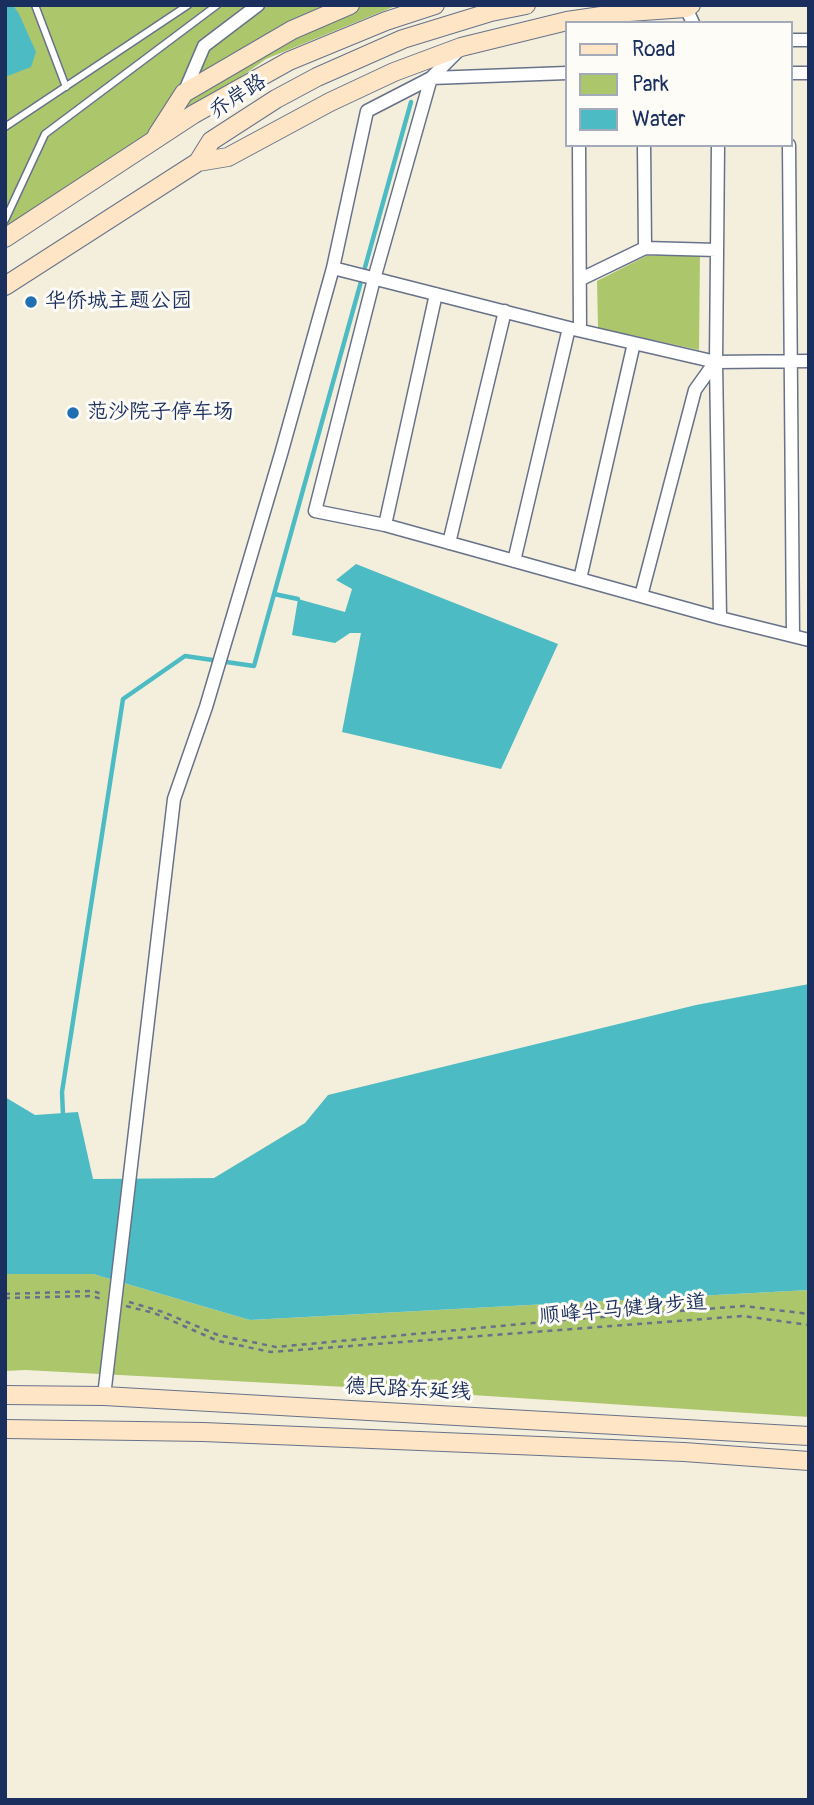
<!DOCTYPE html>
<html>
<head>
<meta charset="utf-8">
<style>
  body { margin:0 }
  #map { position:relative; width:814px; height:1805px; overflow:hidden; background:#f4efdc; font-family:Pangolin,sans-serif }
  canvas { display:block }
  .frame { position:absolute; inset:0; border:7px solid #1b2f5e; pointer-events:none }
  .legend { position:absolute; left:565px; top:21px; width:228px; height:126px; box-sizing:border-box; background:#fdfcf7; border:2px solid #a3aaba; margin:0; padding:9px 12px; list-style:none; font-size:21px; color:#1b2f5e }
  .legend li { display:flex; align-items:center; gap:14px; height:35px }
  .legend b { width:35px; border:2px solid #a3aaba }
</style>
</head>
<body>
<div id="map">
<canvas width="814" height="1805"></canvas>
<div class="frame"></div>
<ul class="legend">
<li><b style="height:9px;background:#fee5c5"></b>Road</li>
<li><b style="height:19px;background:#acc66c"></b>Park</li>
<li><b style="height:19px;background:#4dbbc3"></b>Water</li>
</ul>
</div>
<script>
const ctx = document.querySelector('canvas').getContext('2d');
ctx.lineJoin = 'round';
function paint(path, color) { ctx.fillStyle = color; ctx.fill(path, 'evenodd'); }
const poly = rows => new Path2D(rows.map(r => 'M' + r).join(''));
function trace(path, color, width, dash) { ctx.strokeStyle = color; ctx.lineWidth = width; ctx.lineCap = dash ? 'butt' : 'round'; ctx.setLineDash(dash || []); ctx.stroke(path); }
function drawText(font, color, halo, rows, align = 'center') {
  ctx.font = font + ' Pangolin,"LXGW WenKai TC",sans-serif'; ctx.lineWidth = 6; ctx.setLineDash([]); ctx.textBaseline = 'middle'; ctx.strokeStyle = halo; ctx.fillStyle = color; for (const [text, x, y, turn = 0] of rows) {
    ctx.save(); ctx.translate(x, y); ctx.rotate((+turn || 0) * Math.PI / 180); ctx.textAlign = isNaN(turn) ? turn : align; if (halo) ctx.strokeText(text, 0, 0); ctx.fillText(text, 0, 0); ctx.restore();
  }
}
paint(poly([
  [5,5,398,5,266,59,122,162,5,238],
  [700,253,699,350,598,328,597,281,646,256],
  [5,1274,93,1274,250,1320,809,1290,809,1417,365,1388,25,1370,5,1371]
]), '#acc66c');
paint(poly([
  [5,5,13,5,19,14,36,52,31,67,5,77],
  [356,564,558,644,501,769,342,732,361,633,350,633,335,643,292,635,298,599,345,612,352,589,336,580],
  [809,984,809,1290,250,1320,93,1274,5,1274,5,1097,35,1115,78,1112,93,1179,214,1178,305,1123,328,1095,696,1005]
]), '#4dbbc3');
trace(poly([
  [274,594,298,599],
  [63,1115,62,1092,123,699,185,656,254,666,411,102]
]), '#4dbbc3', 4.5);
const lane = poly([
  [35,5,66,87],
  [5,127,188,5],
  [5,220,45,134,217,5]
]);
const street = poly([
  [686,8,693,23],
  [791,40,809,40],
  [567,73,431,78,374,279,315,511,385,525,720,618,716,362,718,145],
  [791,73,809,73],
  [184,93,204,46,258,5],
  [579,145,580,330],
  [644,145,645,248,717,250],
  [789,145,793,636],
  [333,268,569,328,716,362,809,361],
  [581,279,645,248],
  [385,525,436,294],
  [449,543,505,311],
  [514,561,569,328],
  [580,579,634,343],
  [641,596,695,390,715,362],
  [720,618,809,640],
  [104,1396,174,799,206,707,281,454,333,268,367,111,431,78,459,50]
]);
const secondary = poly([
  [157,135,184,93,292,30,350,5],
  [198,162,228,157,330,102,394,72,461,47,567,21,629,12,686,8,691,5],
  [5,238,194,114,289,61,386,21,435,5],
  [5,286,198,162,211,141,276,99,317,77,403,39,491,12,526,5],
  [5,1395,104,1396,809,1436],
  [5,1429,203,1432,684,1452,809,1461]
]);
trace(lane, '#67728a', 9);
trace(street, '#67728a', 15);
trace(secondary, '#67728a', 20);
trace(poly([
  [5,1294,93,1291,102,1294],
  [5,1298,91,1296,102,1299],
  [129,1302,163,1312,218,1335,276,1347,564,1320,744,1306,809,1314],
  [126,1306,154,1313,218,1341,271,1352,743,1316,809,1325]
]), '#67728a', 2.5, [5, 5]);
trace(lane, '#fff', 6);
trace(street, '#fff', 12);
trace(secondary, '#fee5c5', 18);
for (const [x, y, r, color] of [
  [31,302,7,"#1f6fb2"],
  [73,413,7,"#1f6fb2"]
]) { const dot = new Path2D(); dot.arc(x, y, r, 0, 2 * Math.PI); ctx.fillStyle = color; ctx.fill(dot); trace(dot, '#fdfcf7', 2.5); }
drawText('21px', '#1b2f5e', '#fdfcf7', [
  ["乔岸路",238,97,-33],
  ["顺峰半马健身步道",623,1310,-5],
  ["德民路东延线",408,1390,3]
]);
drawText('21px', '#1b2f5e', '#fdfcf7', [
  ["华侨城主题公园",45,302],
  ["范沙院子停车场",87,413]
], 'left');
</script>
</body>
</html>
